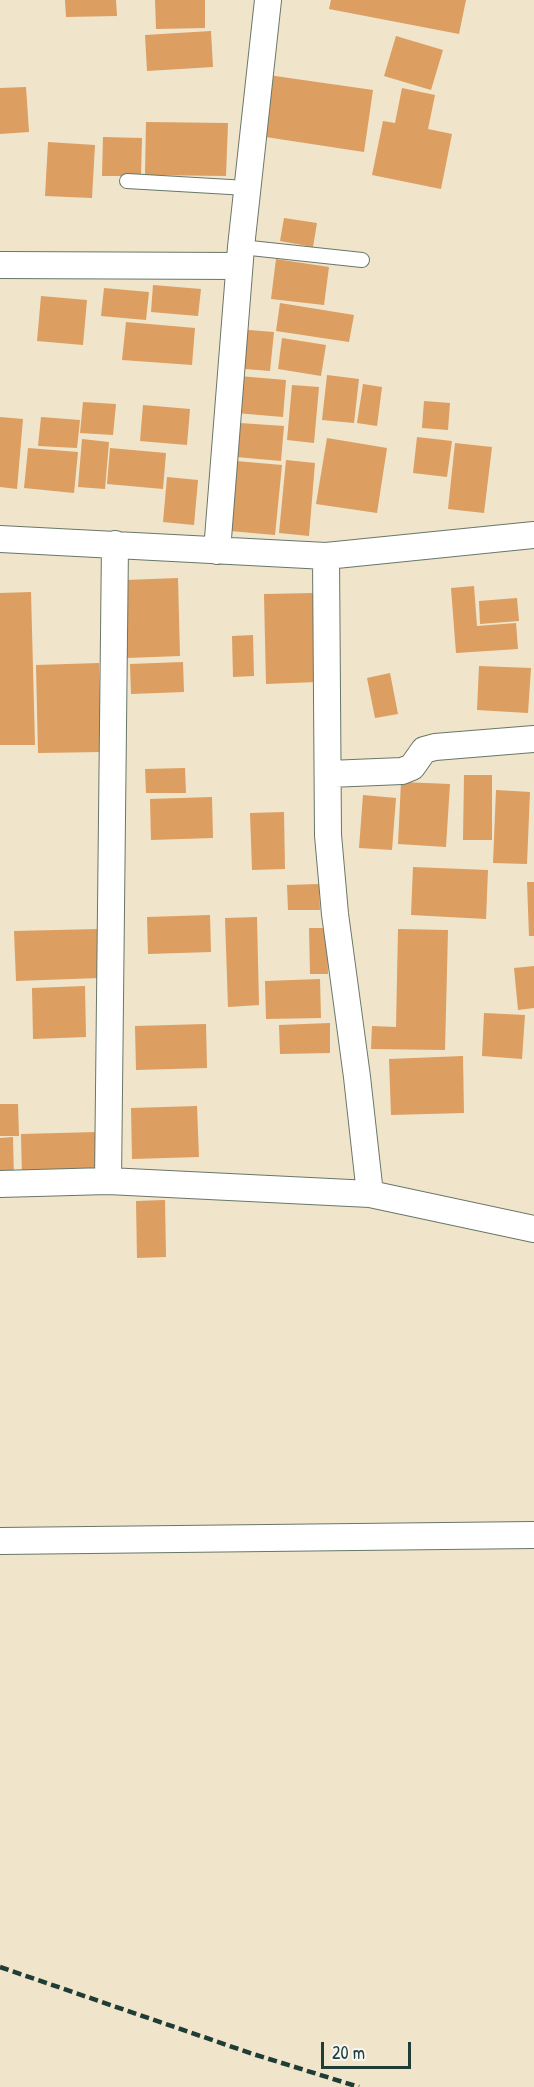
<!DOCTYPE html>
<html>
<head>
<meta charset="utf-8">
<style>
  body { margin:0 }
  #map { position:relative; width:534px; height:2087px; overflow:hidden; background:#f0e4ca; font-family:"Patrick Hand",sans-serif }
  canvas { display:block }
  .scale { position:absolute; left:321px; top:2042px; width:90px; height:27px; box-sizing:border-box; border:3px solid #1f3d34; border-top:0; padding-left:8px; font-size:18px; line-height:21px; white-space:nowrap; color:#1f3d34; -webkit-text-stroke:4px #f6f6f2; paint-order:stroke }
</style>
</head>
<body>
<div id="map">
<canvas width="534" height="2087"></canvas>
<div class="scale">20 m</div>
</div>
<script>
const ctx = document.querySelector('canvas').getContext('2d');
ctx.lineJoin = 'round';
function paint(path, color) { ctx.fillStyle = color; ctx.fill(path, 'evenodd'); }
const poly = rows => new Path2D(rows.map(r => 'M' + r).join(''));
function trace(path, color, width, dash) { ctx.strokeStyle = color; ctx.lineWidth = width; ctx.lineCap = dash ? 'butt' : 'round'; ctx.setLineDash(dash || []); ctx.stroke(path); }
paint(poly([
  [65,0,116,0,117,16,66,17],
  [155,0,205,0,205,28,156,29],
  [331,0,466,0,459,34,329,9],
  [211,31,213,67,147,71,145,35],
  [396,36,443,50,431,90,384,76],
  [268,75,373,90,364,152,259,136],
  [26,87,29,132,0,134,0,88],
  [402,88,435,95,428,129,452,134,441,189,372,175,383,121,395,123],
  [146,122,228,123,226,176,145,175],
  [103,137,142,138,141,176,102,176],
  [48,142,95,145,92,198,45,196],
  [284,218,317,223,313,247,280,241],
  [276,259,329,267,324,305,271,299],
  [153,285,201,289,198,316,151,312],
  [104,288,149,292,146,320,101,316],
  [41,296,87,300,83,345,37,341],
  [280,303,354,315,349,342,276,331],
  [126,322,195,328,192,365,122,360],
  [237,329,274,332,270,371,233,368],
  [282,338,326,345,321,376,278,369],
  [327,375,359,379,354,423,322,420],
  [239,376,286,380,283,417,236,413],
  [363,384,382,387,377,426,357,423],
  [292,385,319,387,314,443,287,440],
  [424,401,450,403,448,430,422,428],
  [83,402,116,404,113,435,80,433],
  [143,405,190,409,187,445,140,441],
  [0,417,23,419,17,489,0,487],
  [41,417,80,420,77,448,38,446],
  [240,423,284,426,281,461,236,457],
  [417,437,452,441,447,477,413,473],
  [327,438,387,448,377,513,316,504],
  [82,439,109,442,105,489,78,487],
  [455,443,492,447,484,513,448,509],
  [28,448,78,452,74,493,24,488],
  [110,448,166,453,163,489,107,484],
  [286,460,315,463,309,536,279,533],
  [236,461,282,465,275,535,230,531],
  [167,477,198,480,194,525,163,522],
  [178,578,180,656,127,658,125,580],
  [474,586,477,626,516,623,518,649,456,653,451,588],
  [31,592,35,745,0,745,0,593],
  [314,593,317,682,266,684,264,594],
  [517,598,519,621,480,624,479,601],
  [253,635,254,676,233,677,232,636],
  [183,662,184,692,131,694,130,664],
  [99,663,101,752,38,753,36,665],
  [479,666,531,668,528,713,477,710],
  [390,673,398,714,375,718,367,678],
  [185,768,186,793,146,793,145,769],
  [464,775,492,775,492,840,463,840],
  [401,782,450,784,446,847,398,844],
  [496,790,530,792,527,864,493,863],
  [363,795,396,798,392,850,359,848],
  [212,797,213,838,151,840,150,799],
  [284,812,285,869,252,870,250,813],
  [413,867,488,870,486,919,411,915],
  [527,882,534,882,534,936,529,936],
  [319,884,320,910,288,910,287,885],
  [210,915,211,952,148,954,147,917],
  [257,917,259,1005,228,1007,225,918],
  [309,928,327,928,328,974,310,974],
  [98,929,99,978,16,981,14,931],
  [398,929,448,930,445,1050,371,1049,372,1026,396,1027],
  [534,966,534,1008,518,1010,514,968],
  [320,979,321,1018,266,1019,265,981],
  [85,986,86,1037,33,1039,32,988],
  [484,1013,525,1015,522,1059,482,1056],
  [330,1023,330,1053,280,1054,279,1025],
  [206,1024,207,1068,136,1070,135,1026],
  [463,1056,464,1113,391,1115,389,1059],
  [0,1104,18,1104,19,1136,0,1136],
  [197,1106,199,1157,132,1159,131,1108],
  [97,1132,98,1176,22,1178,21,1134],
  [13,1137,14,1181,0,1181,0,1138],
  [165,1200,166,1257,137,1258,136,1201]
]), '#dc9e61');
const service = poly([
  [127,181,247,188],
  [241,247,362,260]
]);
const minor = poly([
  [0,265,239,266],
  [0,539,326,556,534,535],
  [217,551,241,247,268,0],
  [326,556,328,835,335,914,357,1077,370,1194],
  [329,774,402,771,412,767,424,750,435,747,534,739],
  [108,1181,115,544],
  [0,1184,108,1181,370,1194,534,1229],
  [0,1541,534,1535]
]);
trace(service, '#687768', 16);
trace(minor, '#687768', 28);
trace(service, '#fff', 14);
trace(minor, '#fff', 26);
trace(poly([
  [0,1967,253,2054,359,2087]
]), '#1f3d34', 4.5, [9, 4.5]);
</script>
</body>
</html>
